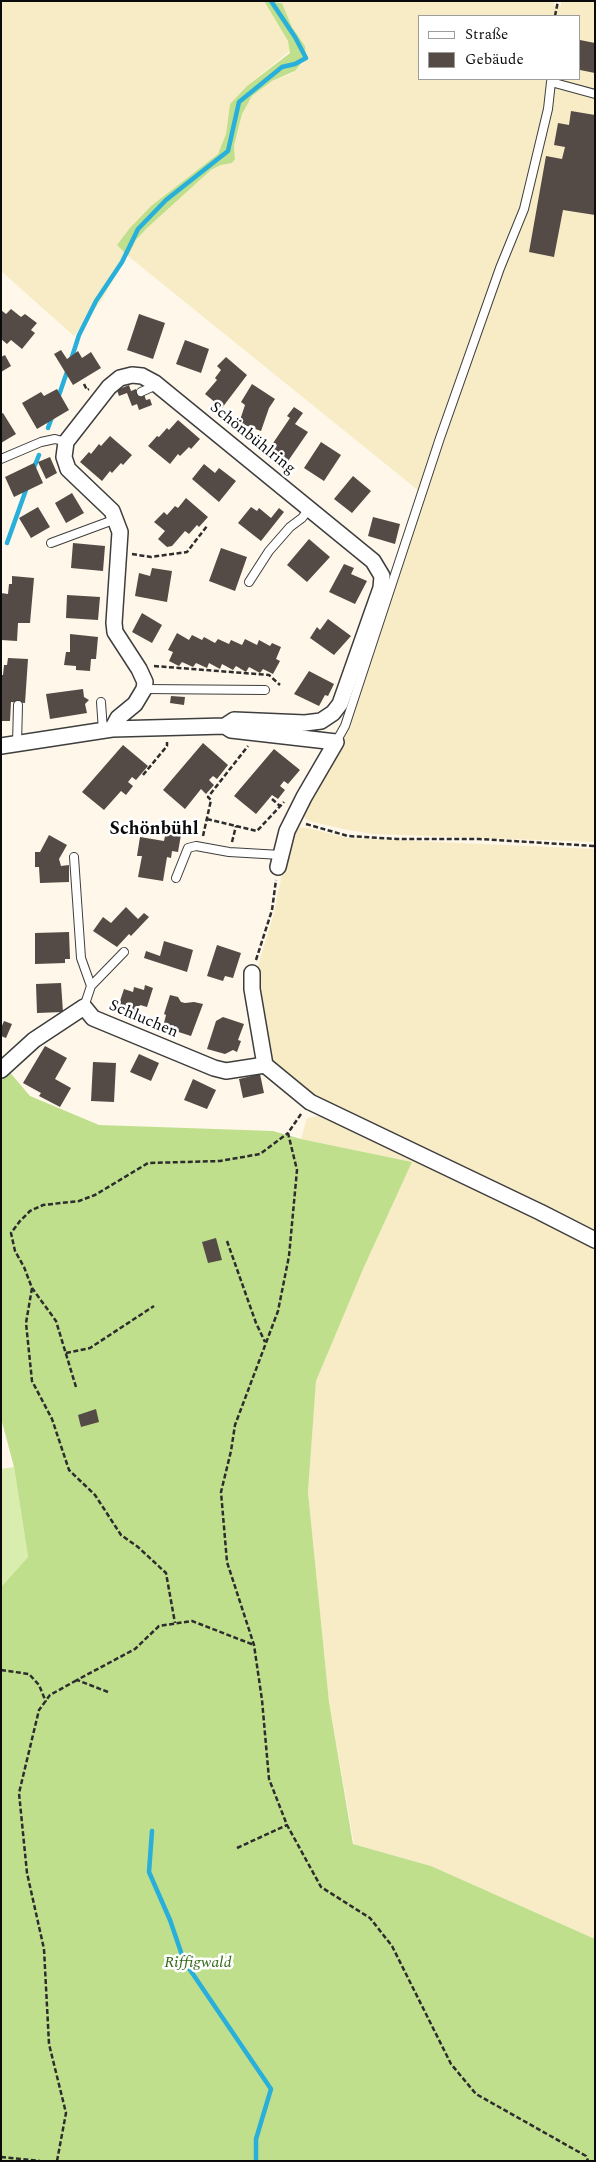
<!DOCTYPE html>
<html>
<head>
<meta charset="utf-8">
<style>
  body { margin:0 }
  #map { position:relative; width:596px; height:2162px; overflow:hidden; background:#fff7e9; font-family:Spectral,serif }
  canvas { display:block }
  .frame { position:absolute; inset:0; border:2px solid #0b0b0b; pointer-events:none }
  .legend { position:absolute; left:418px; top:15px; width:162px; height:65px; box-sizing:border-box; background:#fff; border:1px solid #9d9d9d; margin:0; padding:6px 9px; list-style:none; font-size:15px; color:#0b0b0b }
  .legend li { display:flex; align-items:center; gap:10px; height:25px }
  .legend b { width:25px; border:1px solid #9d9d9d }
</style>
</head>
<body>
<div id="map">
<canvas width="596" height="2162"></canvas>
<div class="frame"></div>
<ul class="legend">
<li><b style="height:6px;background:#fff"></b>Straße</li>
<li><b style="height:14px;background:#544a46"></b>Gebäude</li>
</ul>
</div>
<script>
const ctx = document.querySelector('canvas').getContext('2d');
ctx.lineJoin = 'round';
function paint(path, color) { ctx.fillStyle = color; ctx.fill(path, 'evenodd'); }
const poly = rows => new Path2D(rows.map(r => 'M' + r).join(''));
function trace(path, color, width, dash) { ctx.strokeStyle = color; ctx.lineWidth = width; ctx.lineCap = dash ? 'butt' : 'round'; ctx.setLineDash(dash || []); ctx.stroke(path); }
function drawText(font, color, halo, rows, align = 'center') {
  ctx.font = font + ' Spectral,serif'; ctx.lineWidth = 5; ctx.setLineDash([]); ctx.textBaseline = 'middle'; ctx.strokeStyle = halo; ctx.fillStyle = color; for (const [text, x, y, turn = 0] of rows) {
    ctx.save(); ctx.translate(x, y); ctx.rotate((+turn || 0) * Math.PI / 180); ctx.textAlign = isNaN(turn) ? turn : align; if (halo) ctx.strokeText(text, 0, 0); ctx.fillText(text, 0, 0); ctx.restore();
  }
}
paint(poly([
  [1,1,264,1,288,41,291,50,247,86,230,104,226,134,218,154,151,206,129,229,117,245,127,255,103,298,74,336,1,271],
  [281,1,555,1,554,5,561,6,561,1,595,1,595,842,373,834,348,830,309,821,303,816,302,811,350,728,357,699,444,437,500,276,419,491,128,256,136,240,147,228,211,170,235,159,234,146,242,114,252,96,272,81,293,73,304,62,305,46,292,27],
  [420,16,580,16,580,79,420,79],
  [297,827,308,828,348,838,595,849,595,1236,323,1103,276,1066,268,1052,259,1019,257,969,274,913,290,835],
  [318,1116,325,1116,595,1245,595,1939,431,1866,354,1844,329,1702,308,1492,316,1380,364,1267,412,1162,301,1139,307,1118]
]), '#f8ecc6');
paint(poly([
  [14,1467,28,1557,1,1587,1,1469]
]), '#d9edaf');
paint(poly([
  [264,1,282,3,292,27,305,46,306,58,295,71,272,81,252,96,242,114,234,146,235,159,232,163,221,165,211,170,147,228,136,240,128,256,117,245,129,229,151,206,218,154,226,134,230,104,247,86,290,53,288,41],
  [1,1062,30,1096,99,1125,273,1131,301,1139,412,1162,364,1267,316,1381,308,1492,329,1702,353,1844,431,1866,595,1939,595,2161,1,2161,1,1587,28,1557,14,1467,1,1418]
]), '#bfdf8d');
trace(poly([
  [71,360,79,335,96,301,122,262,138,229,166,200,228,151,239,102,282,67,295,64,306,58,295,37,271,1],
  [58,398,68,369],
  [48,428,52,417],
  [33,470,39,455],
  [7,543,27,487],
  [152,1831,149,1872,170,1920,184,1961,271,2089,256,2139,256,2161]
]), '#28afda', 4.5);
paint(poly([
  [580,40,595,43,595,73,580,70],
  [571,111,595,115,595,215,563,210,554,257,529,252,546,156,562,159,565,147,554,145,558,123,569,125],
  [11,309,21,317,25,314,37,323,31,330,35,333,22,349,11,340,7,344,1,339,1,310,6,314],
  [139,314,165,323,153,359,127,350],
  [185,340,209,349,201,373,176,364],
  [61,350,67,359,78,351,82,358,91,352,101,368,73,385,54,354],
  [5,355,11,366,1,372,1,357],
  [226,357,247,375,222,408,205,394,217,380,215,378,221,370,217,366],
  [252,384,275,399,269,408,261,431,239,423,245,405,241,402],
  [129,385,131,391,136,389,139,396,144,394,146,400,150,399,152,405,139,410,137,404,132,406,127,393,119,396,117,390],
  [57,389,69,410,37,429,22,403,41,392,44,396],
  [294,407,303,413,295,424,308,432,286,464,267,452,290,418,287,416],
  [3,413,16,434,1,443,1,414],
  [178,420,200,439,191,449,189,447,180,456,178,454,170,464,148,446,157,436,159,437,167,428,169,430],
  [110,436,132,455,123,465,121,463,112,473,110,471,102,481,80,462,89,452,91,454,99,444,101,446],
  [321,442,341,455,324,481,304,468],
  [50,457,57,473,46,479,38,462],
  [34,463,43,483,14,497,5,477],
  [204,464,215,473,219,468,236,481,219,502,192,479],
  [353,476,371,491,352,513,334,499],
  [72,493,84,513,66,523,55,503],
  [186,498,208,517,199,527,197,525,189,534,185,531,172,546,167,547,158,539,165,531,154,522,164,512,167,515,175,506,178,508],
  [38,507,50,527,31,538,19,518],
  [251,507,257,511,259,508,271,518,279,508,284,512,261,541,238,523],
  [373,517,400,524,395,544,368,536],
  [309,539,330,557,307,582,287,565],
  [73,543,105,546,103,571,71,568],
  [221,548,247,557,235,591,209,581],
  [344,564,354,568,351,574,367,581,355,604,329,592],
  [152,568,172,571,167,602,135,596,139,573,150,576],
  [12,576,34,578,30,623,18,623,17,641,1,640,1,593,8,594,9,584,12,584],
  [67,595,100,597,98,620,66,618],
  [142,613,162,625,152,643,132,632],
  [328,619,351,636,334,655,310,638,317,627,320,630],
  [177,633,189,640,192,635,202,640,204,637,215,643,218,639,229,644,231,640,242,645,245,639,257,645,259,640,270,646,272,643,281,647,276,659,280,661,273,674,263,669,260,673,249,667,246,672,236,666,233,670,222,664,220,669,209,663,207,668,196,663,193,667,182,662,179,666,169,661,173,652,168,650],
  [70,634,98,637,96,659,91,659,90,671,76,670,76,666,64,665,66,652,70,652],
  [8,658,28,659,25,703,11,702,10,721,1,721,1,675,3,675,4,665,7,665],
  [309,671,334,684,328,696,325,695,319,706,294,694],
  [83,689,84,697,89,700,85,704,87,713,50,719,46,694],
  [171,696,185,697,184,705,170,703],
  [203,743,228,765,217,779,213,776,209,780,214,785,206,794,201,789,185,809,163,790],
  [123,745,148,766,136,780,132,777,128,782,133,786,126,795,121,791,104,810,82,792],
  [274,749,300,770,288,784,284,781,280,786,285,790,278,799,272,795,256,814,234,796],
  [167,826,182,829,178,852,172,851,171,858,167,857,163,881,138,877,142,856,137,856,140,837,164,841],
  [49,835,67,845,59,859,61,866,69,865,69,882,40,883,39,867,35,867,35,852,40,852],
  [126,907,138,919,144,913,149,917,131,936,129,934,117,947,93,931,103,917,111,923],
  [69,932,70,959,65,959,65,963,35,964,35,933],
  [164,941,193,950,187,972,144,958,146,951,160,956],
  [217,945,241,953,233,978,225,976,223,981,207,976],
  [61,983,63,1012,37,1013,36,984],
  [145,985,153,988,147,1007,140,1005,136,1016,117,1010,124,989,133,992,134,987,144,990],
  [170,995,178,997,181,1002,185,1003,194,1002,203,1004,191,1036,163,1027,166,1015,164,1014],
  [223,1017,244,1024,238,1040,241,1041,237,1052,233,1050,225,1054,207,1049,216,1021],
  [4,1021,12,1024,6,1038,1,1036,1,1028],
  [45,1046,67,1058,55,1079,71,1088,60,1107,39,1096,41,1093,23,1083],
  [139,1054,159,1063,151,1081,130,1072],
  [93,1062,116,1063,114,1102,91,1101],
  [260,1074,264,1093,243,1098,239,1079],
  [193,1079,216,1090,207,1109,184,1100],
  [216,1238,222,1260,208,1263,202,1242],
  [96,1409,99,1422,81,1427,78,1415]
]), '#544a46');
const lane = poly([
  [141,392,152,387,155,383],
  [1,459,41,442,55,439,66,442],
  [51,543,116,519],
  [249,582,269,551,290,527,302,518,309,509],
  [144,689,265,690],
  [101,702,103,731],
  [336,742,345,726,440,438,500,268,524,209,548,109,551,82,595,94],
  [17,744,18,705],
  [74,857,81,958,91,986],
  [176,878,188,848,196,846,229,852,281,855],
  [84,1007,91,986,124,952]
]);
const street = poly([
  [225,726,231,730,336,742,304,797,287,831,278,867],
  [1,746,112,729,225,726,234,720,305,723,321,721,333,713,340,704,370,619,381,588,382,576,373,561,155,383,142,376,132,375,120,378,109,387,66,442,64,457,68,469,112,511,120,532,114,623,115,632,139,669,145,682,144,689,135,704,118,718,112,729],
  [252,973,252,989,265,1065,310,1102,540,1212,595,1240],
  [1,1070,34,1040,84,1007,93,1018,214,1068,226,1071,265,1065]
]);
trace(lane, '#3e3e3e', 10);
trace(street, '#3e3e3e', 18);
trace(poly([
  [555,16,558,1],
  [84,384,87,390,89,389],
  [132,554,151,557,187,552,207,526],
  [154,666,269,675,280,685],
  [143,775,167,746,167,742],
  [272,799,280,806],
  [207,819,257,831,284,802],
  [306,824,348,836,397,839,479,839,595,846],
  [203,836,211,800,208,797,248,746],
  [232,842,236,826],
  [256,960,272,910,276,880],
  [301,1114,288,1133,297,1170,289,1256,278,1311,235,1425,231,1451,221,1492,227,1562,254,1645,262,1700,269,1779,287,1825,321,1887,370,1918,392,1946,451,2064,476,2094,586,2156,588,2161],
  [227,1241,256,1323,265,1342],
  [32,1288,26,1323,32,1381,52,1419,69,1470,95,1495,121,1535,138,1547,166,1573,175,1623],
  [66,1353,90,1348,154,1306],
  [76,1387,56,1321,32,1288,24,1267,15,1251,11,1233,20,1221,30,1211,43,1205,79,1201,95,1195,148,1163,220,1161,260,1154,288,1133],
  [1,1670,29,1674,39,1685,46,1702],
  [108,1692,77,1680,135,1649,159,1626,192,1621,254,1645],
  [237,1848,287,1825],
  [1,2157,40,2161],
  [57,2161,66,2113,49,2044,44,1949,27,1873,19,1793,39,1710,50,1695,77,1680]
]), '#2d2d2d', 2.5, [5, 2.5]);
trace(lane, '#fff', 8);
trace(street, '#fff', 15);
drawText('16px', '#0b0b0b', '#fff', [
  ["Schönbühlring",252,439,39],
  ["Schluchen",143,1020,23]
]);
drawText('italic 16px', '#346816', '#fff', [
  ["Riffigwald",198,1964]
]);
drawText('bold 18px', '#0b0b0b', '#fff', [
  ["Schönbühl",154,830]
]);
</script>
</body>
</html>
